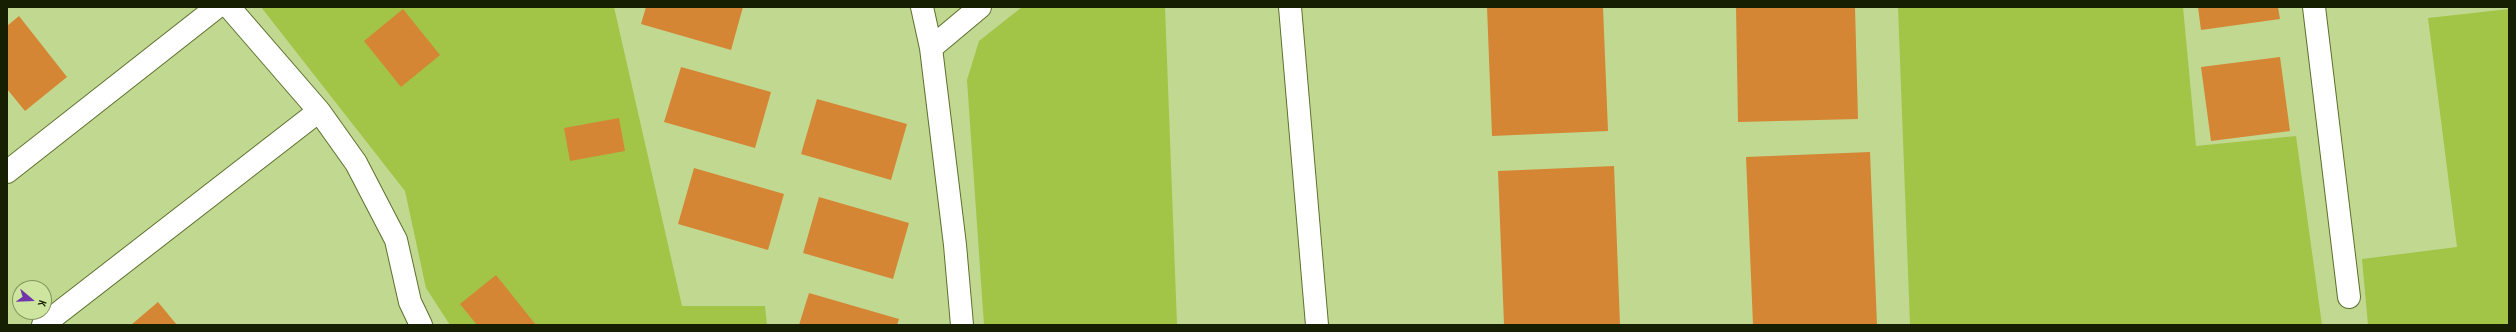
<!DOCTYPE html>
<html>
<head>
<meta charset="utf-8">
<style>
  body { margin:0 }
  #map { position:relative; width:2516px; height:332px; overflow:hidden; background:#c1d891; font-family:"PT Sans Narrow",sans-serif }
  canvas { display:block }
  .frame { position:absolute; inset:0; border:8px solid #171f03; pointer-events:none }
  .north { position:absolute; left:12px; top:280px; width:40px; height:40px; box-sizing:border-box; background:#cde59e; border:1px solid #849660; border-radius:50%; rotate:109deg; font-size:11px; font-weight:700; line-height:16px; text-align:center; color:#171f03 }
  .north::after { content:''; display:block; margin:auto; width:14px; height:18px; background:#7035ab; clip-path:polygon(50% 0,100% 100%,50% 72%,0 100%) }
</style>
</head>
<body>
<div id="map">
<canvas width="2516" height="332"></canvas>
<div class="frame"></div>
<div class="north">K</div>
</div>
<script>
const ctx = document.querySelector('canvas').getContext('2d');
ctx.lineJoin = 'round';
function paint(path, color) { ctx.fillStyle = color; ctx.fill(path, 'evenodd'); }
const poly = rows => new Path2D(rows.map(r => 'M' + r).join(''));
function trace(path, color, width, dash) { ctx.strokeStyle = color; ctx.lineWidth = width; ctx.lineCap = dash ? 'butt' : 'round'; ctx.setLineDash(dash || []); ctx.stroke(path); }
paint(poly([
  [261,7,614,7,682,306,765,306,767,325,450,325,426,288,405,191],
  [1022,7,1165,7,1177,325,984,325,967,80,979,41],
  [1898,7,2183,7,2196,146,2296,136,2322,325,1910,325],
  [2509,9,2509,325,2368,325,2362,259,2457,247,2428,18]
]), '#a2c447');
paint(poly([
  [646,7,743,7,731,50,641,24],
  [1487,7,1603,7,1608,131,1492,136],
  [1736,7,1855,7,1858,119,1738,122],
  [2198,7,2278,7,2280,19,2201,30],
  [403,9,440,55,401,87,364,41],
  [19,16,67,77,25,111,7,89,7,26],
  [2280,57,2290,131,2211,141,2201,67],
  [681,67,771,92,755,148,664,122],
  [817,99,907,124,891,180,801,154],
  [619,118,625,151,570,161,564,128],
  [1870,152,1877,325,1753,325,1746,157],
  [1614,166,1620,325,1504,325,1498,171],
  [694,168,784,194,768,250,678,224],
  [819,197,909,223,893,279,803,253],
  [496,275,536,325,477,325,460,304],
  [809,293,899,319,897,325,799,325],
  [158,302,177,325,131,325]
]), '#d58634');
const minor = poly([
  [229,7,319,111,356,163,396,240,410,302,421,325],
  [922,7,931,48,955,245,962,325],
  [1290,7,1317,325],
  [2314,7,2349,297],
  [931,48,980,7],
  [7,172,217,7],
  [43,325,319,111]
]);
trace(minor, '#5d712d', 24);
trace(minor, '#fff', 22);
</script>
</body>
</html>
